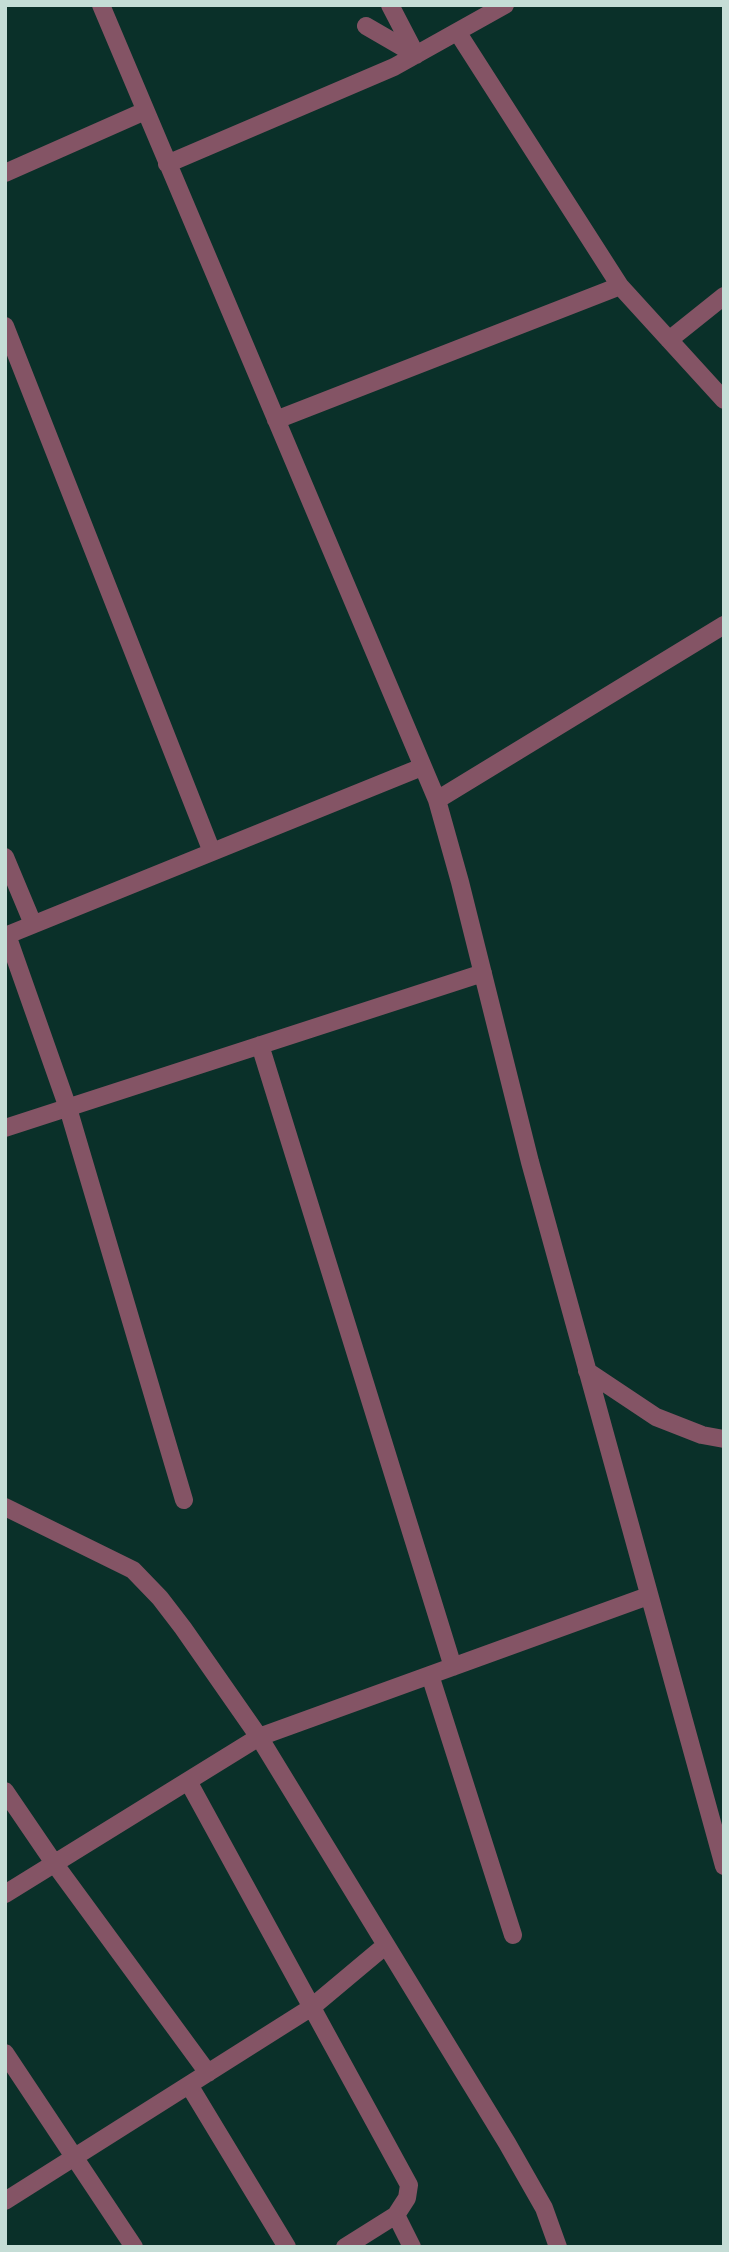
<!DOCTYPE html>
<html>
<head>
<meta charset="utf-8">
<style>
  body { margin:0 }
  #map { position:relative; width:729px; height:2252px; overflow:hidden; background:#0a3029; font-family:Quicksand,sans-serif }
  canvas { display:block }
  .frame { position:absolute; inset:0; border:7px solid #c5ddd6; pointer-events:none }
</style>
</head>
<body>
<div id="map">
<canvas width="729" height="2252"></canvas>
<div class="frame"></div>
</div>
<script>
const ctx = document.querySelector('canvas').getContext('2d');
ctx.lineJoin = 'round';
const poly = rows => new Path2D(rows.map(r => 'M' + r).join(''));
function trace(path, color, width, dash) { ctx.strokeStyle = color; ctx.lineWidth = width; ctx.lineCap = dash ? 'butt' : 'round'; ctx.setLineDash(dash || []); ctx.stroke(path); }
trace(poly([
  [101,5,437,800,460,882,530,1162,724,1866],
  [390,5,416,55],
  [366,26,416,55],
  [458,33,620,286,724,400],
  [167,164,394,67,505,5],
  [5,173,145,111],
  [5,326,212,852],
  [669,340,724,296],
  [276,420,620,286],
  [437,800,724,625],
  [5,857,33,924],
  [7,935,68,1108,184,1500],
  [5,936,422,767],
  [260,1045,453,1667],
  [5,1128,483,973],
  [587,1371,656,1417,702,1435,724,1439],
  [5,1507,133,1570,160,1598,183,1628,259,1737,507,2143,544,2208,558,2247],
  [430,1675,513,1935],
  [188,1781,409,2185,407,2198,396,2215,345,2247],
  [5,1791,54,1863,208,2073],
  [5,1894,259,1737,648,1596],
  [5,2053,134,2247],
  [189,2085,287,2247],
  [5,2201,312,2007,386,1945],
  [396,2215,412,2247]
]), '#845465', 18);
</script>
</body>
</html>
